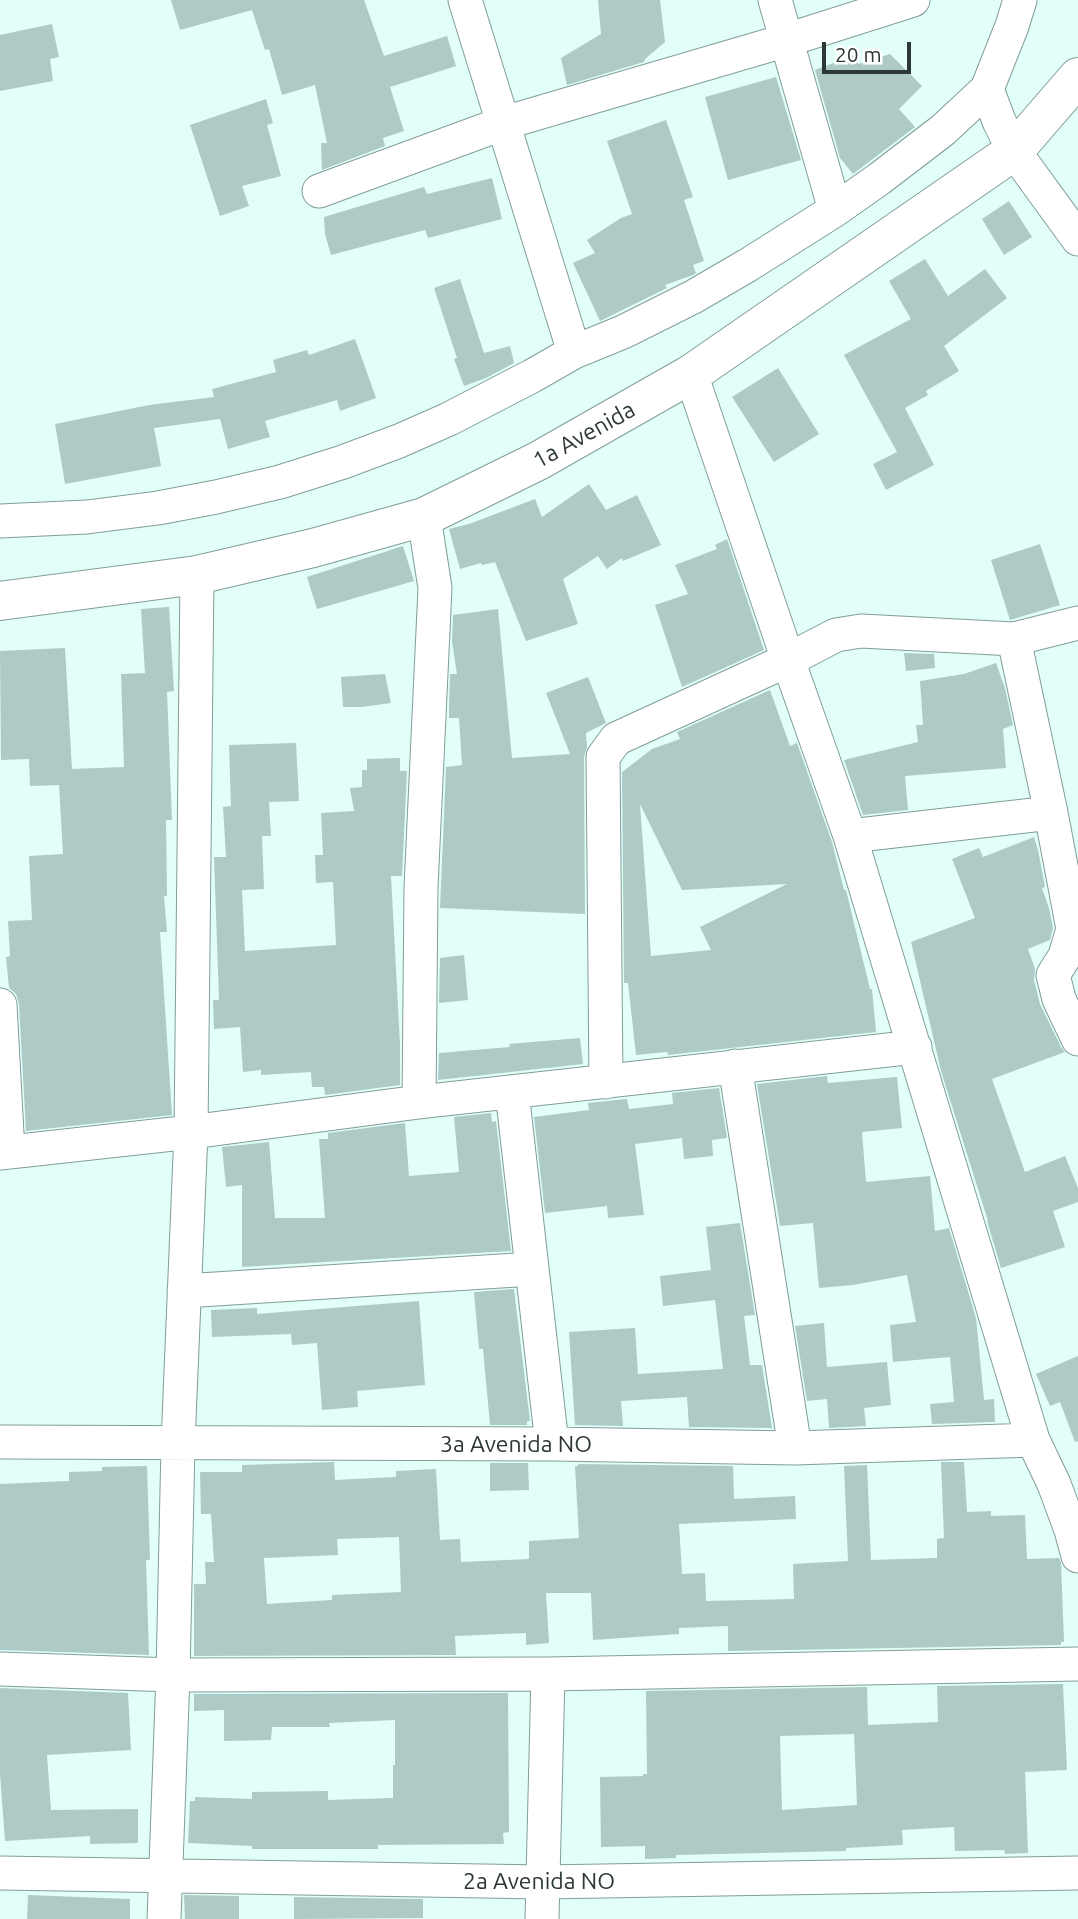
<!DOCTYPE html>
<html>
<head>
<meta charset="utf-8">
<style>
  body { margin:0 }
  #map { position:relative; width:1078px; height:1919px; overflow:hidden; background:#e1fef9; font-family:Ubuntu,sans-serif }
  canvas { display:block }
  .scale { position:absolute; left:822px; top:42px; width:89px; height:32px; box-sizing:border-box; border:4px solid #2c3836; border-top:0; padding-left:9px; font-size:21px; line-height:24px; white-space:nowrap; color:#2c3836; -webkit-text-stroke:5px #fff; paint-order:stroke }
</style>
</head>
<body>
<div id="map">
<canvas width="1078" height="1919"></canvas>
<div class="scale">20 m</div>
</div>
<script>
const ctx = document.querySelector('canvas').getContext('2d');
ctx.lineJoin = 'round';
function paint(path, color) { ctx.fillStyle = color; ctx.fill(path, 'evenodd'); }
const poly = rows => new Path2D(rows.map(r => 'M' + r).join(''));
function trace(path, color, width, dash) { ctx.strokeStyle = color; ctx.lineWidth = width; ctx.lineCap = dash ? 'butt' : 'round'; ctx.setLineDash(dash || []); ctx.stroke(path); }
function drawText(font, color, halo, rows, align = 'center') {
  ctx.font = font + ' Ubuntu,sans-serif'; ctx.lineWidth = 6; ctx.setLineDash([]); ctx.textBaseline = 'middle'; ctx.strokeStyle = halo; ctx.fillStyle = color; for (const [text, x, y, turn = 0] of rows) {
    ctx.save(); ctx.translate(x, y); ctx.rotate((+turn || 0) * Math.PI / 180); ctx.textAlign = isNaN(turn) ? turn : align; if (halo) ctx.strokeText(text, 0, 0); ctx.fillText(text, 0, 0); ctx.restore();
  }
}
paint(poly([
  [171,0,364,0,384,56,447,36,456,66,390,87,404,131,383,138,385,146,322,170,321,143,327,143,315,85,282,95,269,49,265,50,252,10,180,30],
  [598,0,660,0,665,42,645,59,644,62,567,85,561,58,601,34],
  [52,24,59,57,50,59,53,81,0,91,0,35],
  [890,54,922,86,899,109,915,127,853,174,840,158,815,70,854,55,858,64],
  [776,77,801,160,728,180,705,97],
  [266,99,273,123,267,125,281,176,242,186,249,206,220,216,190,125],
  [666,120,693,197,684,200,704,261,693,265,696,273,693,275,665,285,667,288,600,321,573,263,595,253,587,240,621,218,632,214,607,141],
  [492,178,502,219,428,238,425,230,331,255,325,234,324,217,424,187,427,194],
  [1009,201,1032,237,1004,255,982,219],
  [925,259,948,296,985,269,1007,298,944,346,959,371,926,391,928,395,905,408,934,465,886,490,873,464,897,452,844,355,911,319,889,281],
  [460,279,484,353,510,346,514,363,486,378,464,386,454,359,457,358,434,288],
  [355,339,376,398,340,411,337,400,265,421,270,437,228,449,220,419,154,428,161,466,65,484,55,424,149,405,214,397,212,389,276,372,273,360,307,350,309,355],
  [778,368,819,434,774,462,732,397],
  [589,484,606,510,637,495,661,545,623,561,622,558,607,569,598,556,563,579,578,624,526,641,495,562,482,565,481,563,460,569,449,529,469,524,535,499,542,517],
  [727,539,764,650,682,687,655,605,688,594,675,565,717,549,715,545],
  [1040,544,1060,605,1010,620,991,560],
  [403,546,414,581,317,609,307,577],
  [169,607,174,691,167,692,172,820,166,820,167,896,164,896,167,932,160,932,172,1115,26,1131,19,1004,16,994,9,988,6,957,10,956,8,921,32,920,29,856,63,854,59,785,30,786,29,759,1,760,0,651,65,648,72,769,124,767,121,674,145,673,141,609],
  [498,609,512,758,570,754,546,693,588,677,606,723,586,733,587,747,584,757,585,914,440,908,446,767,462,765,459,718,449,718,449,709,450,674,457,674,452,641,453,615],
  [904,653,934,654,935,668,906,671],
  [996,663,1005,688,1013,725,1003,729,1006,768,905,776,908,810,863,815,844,760,918,742,916,725,923,725,920,681,964,674],
  [385,674,391,703,362,707,343,707,341,677],
  [770,690,790,746,797,743,832,842,844,890,846,890,847,894,870,989,872,989,876,1032,668,1055,667,1052,636,1055,628,983,624,983,622,772,652,749,680,739,677,732],
  [640,804,682,890,787,884,700,927,711,950,651,956],
  [296,743,299,801,269,802,271,836,262,836,264,889,242,890,245,951,336,945,333,882,316,883,315,855,323,855,321,813,354,811,350,788,362,787,362,770,367,770,367,759,400,758,400,771,407,771,402,876,391,876,400,1044,400,1085,325,1095,324,1087,312,1087,311,1072,261,1075,261,1070,243,1072,240,1027,214,1029,213,1000,219,1000,214,857,226,857,223,807,231,806,229,745],
  [1034,837,1038,850,1045,887,1042,888,1049,908,1053,928,1050,940,1028,949,1035,969,1034,980,1040,1004,1061,1047,1065,1052,992,1079,1025,1172,1065,1156,1078,1188,1078,1202,1053,1211,1065,1247,1001,1268,987,1221,988,1221,941,1071,911,942,975,918,952,859,979,848,983,857],
  [464,955,468,1000,439,1003,440,958],
  [580,1038,583,1064,438,1080,439,1053,510,1047,509,1044],
  [827,1076,828,1083,897,1077,902,1128,862,1132,866,1182,930,1176,935,1231,949,1228,976,1318,984,1400,994,1399,995,1422,932,1424,930,1404,954,1402,950,1357,893,1362,890,1325,916,1322,907,1275,853,1285,819,1288,813,1223,780,1226,757,1084],
  [719,1088,727,1138,712,1140,713,1156,684,1159,682,1138,635,1144,644,1215,608,1218,607,1206,545,1213,534,1117,589,1110,588,1103,627,1099,629,1109,673,1104,672,1093],
  [491,1113,492,1122,496,1121,511,1251,242,1267,242,1185,226,1187,222,1147,269,1142,275,1218,325,1218,319,1139,328,1139,328,1133,405,1123,409,1176,459,1172,454,1117],
  [740,1223,755,1315,744,1316,750,1365,762,1365,772,1428,689,1427,687,1397,621,1401,623,1426,575,1425,569,1332,635,1328,638,1374,723,1369,715,1300,663,1306,660,1276,711,1270,706,1227],
  [514,1289,530,1421,527,1421,527,1425,490,1425,483,1349,479,1349,474,1292],
  [419,1301,425,1385,357,1391,358,1407,322,1410,317,1343,292,1345,291,1334,212,1337,211,1310,257,1308,257,1314],
  [824,1323,827,1367,887,1362,891,1405,864,1408,866,1426,829,1428,827,1399,807,1401,795,1326],
  [1078,1356,1078,1441,1075,1442,1060,1402,1050,1406,1036,1374],
  [334,1462,335,1480,396,1477,396,1471,436,1469,440,1540,460,1539,461,1562,529,1559,529,1541,579,1538,575,1466,578,1466,578,1464,733,1466,734,1499,795,1496,796,1519,679,1524,682,1574,705,1573,706,1601,794,1599,793,1564,848,1561,844,1466,867,1465,871,1560,937,1558,937,1539,944,1538,941,1462,964,1462,967,1512,991,1511,991,1516,1025,1515,1027,1559,1059,1558,1061,1563,1064,1642,1061,1642,1061,1645,728,1651,728,1626,679,1628,679,1634,593,1640,591,1593,546,1593,549,1643,526,1645,526,1633,455,1636,456,1655,194,1656,194,1584,206,1584,205,1562,214,1562,211,1514,201,1514,200,1472,242,1472,242,1465],
  [399,1537,401,1592,332,1595,332,1600,267,1604,264,1558,338,1555,337,1539],
  [490,1463,528,1463,529,1490,490,1491],
  [147,1466,150,1560,146,1560,149,1655,0,1650,0,1484,69,1481,69,1472,102,1471,102,1467],
  [1063,1684,1067,1770,1025,1772,1028,1853,1005,1854,1004,1850,955,1851,954,1827,902,1830,903,1845,846,1848,846,1851,676,1855,676,1858,645,1859,645,1846,601,1847,600,1777,643,1776,643,1774,647,1774,646,1691,867,1687,868,1725,938,1722,937,1686],
  [854,1734,857,1805,782,1810,780,1736],
  [0,1688,128,1693,131,1750,47,1755,51,1810,138,1809,138,1843,90,1844,90,1836,5,1841,0,1774],
  [508,1693,509,1832,503,1833,504,1844,378,1845,378,1849,252,1849,252,1846,188,1843,190,1801,195,1801,195,1797,252,1799,252,1792,328,1791,328,1800,393,1798,393,1765,395,1765,395,1720,329,1723,330,1727,272,1727,271,1740,224,1741,224,1710,194,1711,194,1694],
  [28,1895,130,1899,130,1919,27,1919],
  [184,1895,239,1896,239,1919,185,1919],
  [294,1897,423,1899,423,1918,294,1919]
]), '#aecac6');
const minor = poly([
  [465,0,574,352],
  [775,0,835,210],
  [1020,0,1012,26,987,89,999,121,1014,151,1078,239],
  [319,191,504,123,787,40,913,0],
  [691,374,788,660,850,836,1033,1440,1054,1484,1071,1530,1078,1556],
  [0,521,87,517,158,508,216,497,280,482,343,462,399,441,449,419,532,376,574,352,623,332,693,297,748,265,835,210,879,179,943,130,987,89],
  [1014,639,1051,813,1073,929,1065,956,1053,975,1059,999,1078,1039],
  [850,836,1051,813],
  [0,1005,8,1152],
  [735,1066,795,1448],
  [606,1082,603,757,616,739,788,660,836,635,861,631,1014,639,1078,623],
  [512,1092,552,1444],
  [419,1102,421,887,435,588,424,517],
  [0,1153,191,1132,419,1102,915,1047],
  [184,1291,532,1269],
  [0,1442,552,1444,795,1448,1033,1440],
  [0,1669,173,1675,548,1674,1078,1664],
  [0,1873,543,1882,1078,1873],
  [164,1919,173,1675,178,1444,191,1132,197,575],
  [542,1919,548,1674]
]);
const tertiary = poly([
  [0,601,197,575,313,548,424,517,538,461,691,374,1014,151,1078,77]
]);
trace(minor, '#829d99', 35);
trace(tertiary, '#829d99', 40);
trace(minor, '#fff', 33);
trace(tertiary, '#fff', 38);
drawText('23px', '#2c3836', '#fff', [
  ["1a Avenida",584,435,-29],
  ["3a Avenida NO",516,1444],
  ["2a Avenida NO",539,1881]
]);
</script>
</body>
</html>
